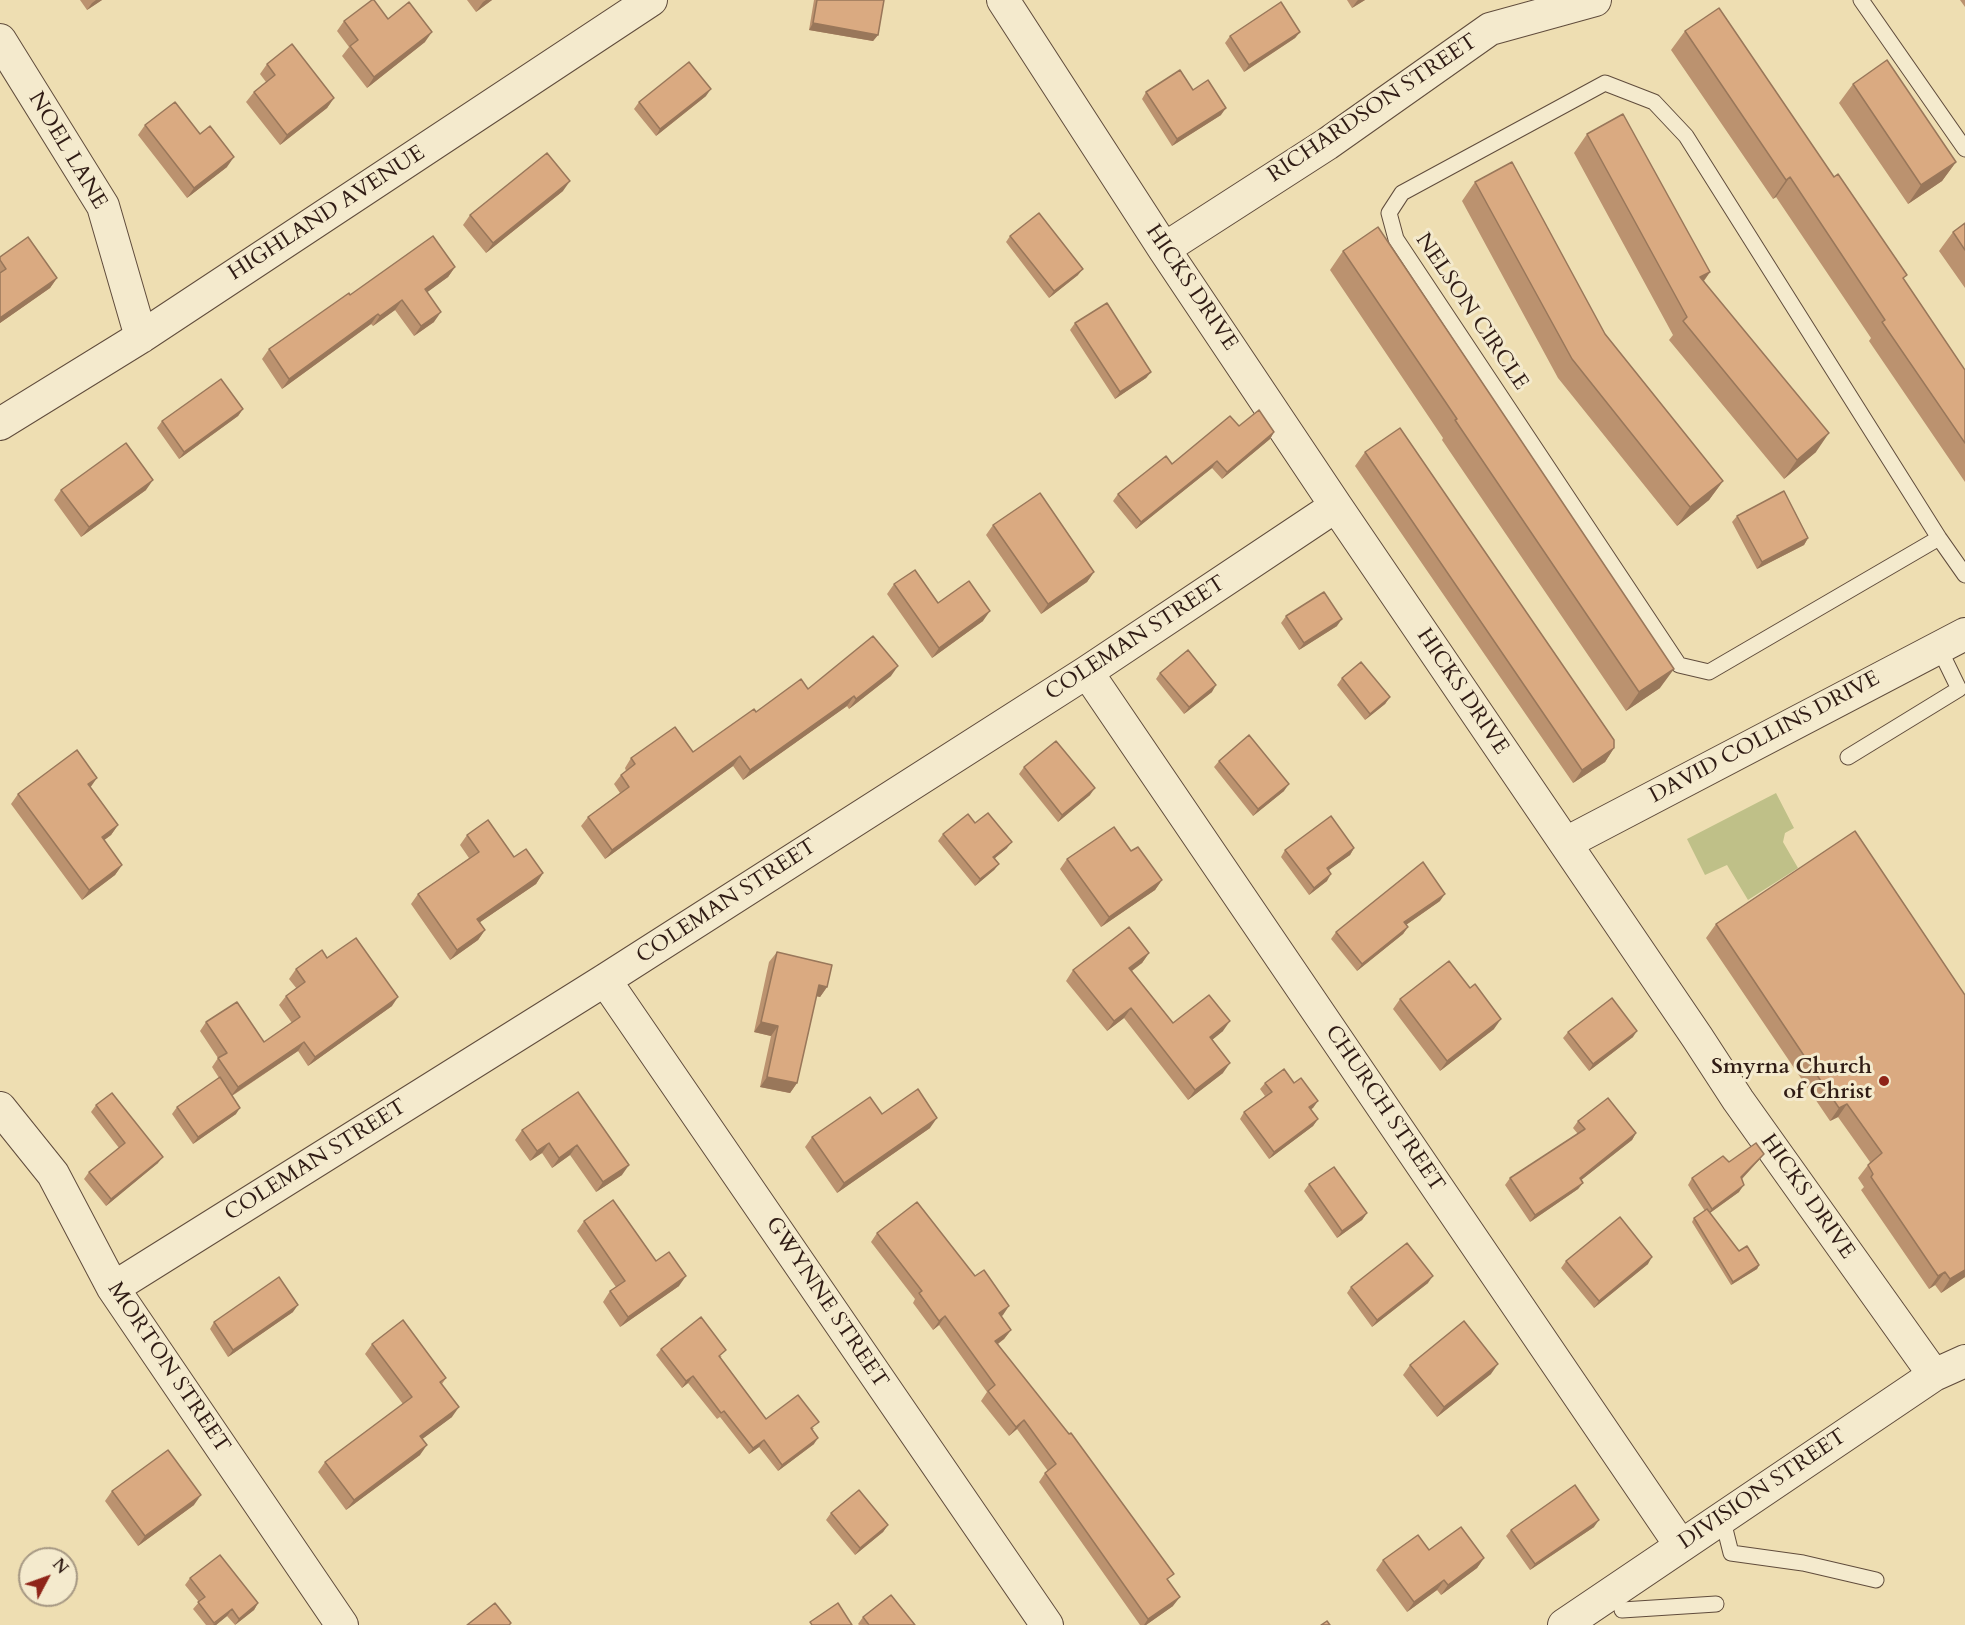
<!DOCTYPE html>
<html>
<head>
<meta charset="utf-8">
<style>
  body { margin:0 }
  #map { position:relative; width:1965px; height:1625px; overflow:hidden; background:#eedeb2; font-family:Cardo,serif }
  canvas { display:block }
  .north { position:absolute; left:18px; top:1547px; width:60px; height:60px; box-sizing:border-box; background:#f4eacd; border:2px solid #a69883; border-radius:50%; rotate:49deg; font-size:16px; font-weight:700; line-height:24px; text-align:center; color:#301c15 }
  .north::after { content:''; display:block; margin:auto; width:21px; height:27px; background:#8f2418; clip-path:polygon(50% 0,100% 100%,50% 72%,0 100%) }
</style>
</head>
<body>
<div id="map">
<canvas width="1965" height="1625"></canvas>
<div class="north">N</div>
</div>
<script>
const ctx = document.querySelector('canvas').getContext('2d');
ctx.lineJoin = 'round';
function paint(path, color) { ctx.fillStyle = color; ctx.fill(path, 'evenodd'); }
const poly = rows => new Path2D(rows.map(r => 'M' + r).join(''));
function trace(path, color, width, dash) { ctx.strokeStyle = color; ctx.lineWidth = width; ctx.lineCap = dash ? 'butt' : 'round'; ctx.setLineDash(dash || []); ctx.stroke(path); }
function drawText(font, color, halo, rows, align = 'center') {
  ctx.font = font + ' Cardo,serif'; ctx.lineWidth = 6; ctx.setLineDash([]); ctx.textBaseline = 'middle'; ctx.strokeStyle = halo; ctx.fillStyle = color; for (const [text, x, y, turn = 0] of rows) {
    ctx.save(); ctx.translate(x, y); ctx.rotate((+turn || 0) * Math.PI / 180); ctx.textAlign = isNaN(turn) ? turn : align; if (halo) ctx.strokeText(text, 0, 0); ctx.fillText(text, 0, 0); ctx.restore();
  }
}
paint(poly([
  [1776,793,1794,828,1785,833,1783,842,1798,868,1748,900,1727,865,1705,875,1687,839]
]), '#bfc088');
const service = poly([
  [1861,0,1965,149],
  [1939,538,1709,672,1679,665,1396,239,1389,213,1402,193,1605,83,1654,102,1686,136,1939,538,1965,575],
  [1848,757,1959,689,1939,648],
  [1722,1517,1731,1553,1803,1563,1876,1580],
  [1622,1610,1716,1604]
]);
const minor = poly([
  [1003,0,1164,249,1336,506,1697,1037,1738,1100,1934,1375],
  [0,40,103,206,141,337],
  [1164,249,1327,144,1490,29,1595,0],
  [0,424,141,337,651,0],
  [1087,672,1681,1546],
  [1566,843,1965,634],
  [605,980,1047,1625],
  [0,1108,53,1174,113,1288,342,1625],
  [113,1288,605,980,1087,672,1336,506],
  [1564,1625,1934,1375,1965,1361]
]);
trace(service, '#604c3c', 17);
trace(minor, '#604c3c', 34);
trace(service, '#f4eacd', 15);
trace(minor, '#f4eacd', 32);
paint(poly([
  [80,0,102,0,87,10],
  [467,0,492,0,476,12],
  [814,0,884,0,878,35,873,41,809,30],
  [1347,0,1365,0,1352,8],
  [1960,0,1965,0,1965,7],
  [388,19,425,42,367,88,342,56,349,47,337,31,344,21],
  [1685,31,1904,280,1965,370,1965,482,1869,341,1871,338,1776,197,1773,199,1671,50],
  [1300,32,1295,38,1244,72,1225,43,1230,36],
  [267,64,334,98,327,108,280,145,246,102,254,92,266,82,260,74],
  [1853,84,1956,162,1942,181,1908,204,1839,103],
  [1193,90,1221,115,1172,146,1142,99,1146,92],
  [706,96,656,136,634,109,639,102],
  [145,125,227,167,187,198,138,135],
  [1587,134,1710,272,1704,281,1816,452,1784,479,1669,340,1673,335,1574,153],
  [1475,182,1605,334,1723,481,1709,500,1677,526,1558,378,1462,201],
  [563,191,486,253,463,225,470,215],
  [1965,223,1965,288,1939,251,1953,232],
  [1010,236,1078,275,1049,298,1006,242],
  [1343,251,1660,688,1626,711,1442,440,1443,438,1330,270],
  [0,257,57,278,50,288,0,323],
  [455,267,448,277,427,292,434,322,414,336,395,310,373,326,371,324,282,389,262,359,269,349,350,295],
  [1075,323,1151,372,1146,378,1115,399,1070,330],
  [243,409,238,416,179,459,157,428,162,421],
  [1239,426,1274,432,1270,439,1222,479,1212,468,1136,529,1113,501,1118,494],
  [1365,452,1614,748,1605,762,1573,783,1355,466],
  [61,490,146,490,81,537,54,500],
  [1737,516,1808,538,1804,545,1757,569,1732,522],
  [993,525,1094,572,1087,582,1041,614,986,535],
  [894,584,938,603,983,621,932,658,887,594],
  [1286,616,1337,626,1299,650,1281,623],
  [1160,673,1212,692,1184,714,1156,679],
  [891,676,849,709,847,706,743,780,733,766,605,859,581,826,588,817,620,793,614,784,621,775,626,771,625,768,631,758,693,752,756,712,808,689],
  [1342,678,1390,697,1385,704,1365,720,1337,685],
  [1219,761,1284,791,1253,816,1214,767],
  [1024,767,1090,795,1058,822,1019,774],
  [90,787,118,825,111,835,104,840,122,865,115,875,82,900,11,804,18,794],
  [975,823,1007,848,995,858,999,864,994,870,975,886,938,841,943,834],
  [1855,831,1965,1277,1941,1293,1935,1285,1929,1289,1861,1190,1864,1187,1858,1178,1868,1165,1870,1162,1838,1117,1830,1121,1706,938,1716,924],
  [467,835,514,857,543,873,536,884,480,922,485,930,478,940,450,960,411,904,418,894,469,858,460,845],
  [1354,848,1350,855,1328,870,1327,881,1309,895,1281,857,1285,850],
  [1131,851,1162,880,1155,890,1101,927,1060,869,1067,859],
  [1440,901,1406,925,1408,927,1403,934,1357,971,1331,939,1336,932],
  [777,952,827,987,820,997,816,996,797,1083,790,1093,760,1087,771,1036,754,1032,769,962],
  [1149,953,1142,963,1132,971,1173,1023,1223,1031,1212,1040,1223,1073,1188,1100,1124,1018,1107,1031,1066,981,1073,970],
  [327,958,392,1006,308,1066,298,1051,232,1096,236,1114,193,1144,172,1114,177,1107,219,1078,212,1067,218,1058,200,1031,206,1022,264,1042,292,1023,279,1005,286,996,297,989,289,979,296,969],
  [1400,999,1494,1029,1440,1071,1393,1009],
  [1568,1032,1633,1037,1589,1071,1563,1038],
  [1265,1083,1294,1083,1318,1101,1311,1109,1318,1119,1313,1126,1269,1159,1240,1119,1244,1112,1265,1096,1260,1089],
  [578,1092,622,1175,596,1192,570,1155,552,1168,542,1153,530,1161,515,1140,522,1130],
  [96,1105,158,1163,106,1206,84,1179,89,1172,119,1148,91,1112],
  [882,1114,930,1128,837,1193,805,1147,812,1137],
  [1578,1121,1636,1133,1632,1140,1581,1180,1583,1183,1578,1189,1530,1222,1505,1185,1510,1178,1578,1134,1573,1128],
  [1764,1154,1759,1160,1742,1179,1739,1192,1710,1213,1739,1251,1759,1265,1757,1269,1731,1285,1692,1222,1694,1218,1705,1211,1688,1185,1692,1178,1729,1162],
  [1309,1184,1367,1213,1362,1220,1337,1238,1304,1191],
  [584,1221,679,1286,620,1327,603,1302,610,1291,616,1287,577,1231],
  [877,1233,1003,1315,1001,1316,1011,1330,1004,1339,998,1344,1169,1582,1173,1606,1146,1625,1140,1625,1039,1482,1045,1473,1048,1471,1017,1429,1009,1436,981,1401,987,1392,939,1325,933,1330,913,1303,915,1299,871,1242],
  [1566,1261,1648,1264,1594,1308,1561,1268],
  [1428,1283,1372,1327,1347,1293,1351,1287],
  [293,1312,228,1357,210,1329,214,1322],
  [372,1344,446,1378,442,1384,452,1417,422,1439,420,1455,346,1510,318,1472,325,1462,403,1404,365,1354],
  [661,1349,722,1356,720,1357,766,1419,814,1428,812,1430,814,1444,778,1471,759,1447,749,1454,720,1417,717,1419,688,1383,682,1388,656,1355],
  [1410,1365,1491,1374,1437,1417,1403,1375],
  [112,1491,194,1505,138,1546,105,1501],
  [831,1513,888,1525,883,1532,855,1555,826,1520],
  [1594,1527,1530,1570,1506,1536,1511,1530],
  [1429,1550,1484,1558,1477,1568,1441,1595,1437,1590,1407,1612,1376,1570,1383,1560],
  [190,1578,258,1603,254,1610,235,1625,227,1616,216,1625,206,1625,193,1609,199,1602,185,1585],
  [863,1617,915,1625,859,1625,858,1624]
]), '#bb926f');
paint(poly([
  [96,0,102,0,87,10,92,3],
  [486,0,492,0,476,12,483,2],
  [1358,0,1365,0,1352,8,1357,1],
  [813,23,878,35,873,41,809,30],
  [432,32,425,42,367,88,374,77],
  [1300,32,1295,38,1244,72,1249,65],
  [711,89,706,96,656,136,660,129],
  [334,98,327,108,280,145,287,135],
  [1226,108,1221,115,1172,146,1177,139],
  [234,157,227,167,187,198,194,188],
  [1956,162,1942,181,1908,204,1921,185],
  [1790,177,1776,197,1773,199,1786,180],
  [570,181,563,191,486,253,493,243],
  [455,267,448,277,418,299,425,289],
  [1083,269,1078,275,1049,298,1054,291],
  [1710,272,1696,291,1700,277],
  [57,278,50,288,0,323,0,318],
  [402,300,395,310,373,326,380,316],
  [441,312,434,322,414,336,421,326],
  [378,314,371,324,282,389,289,379],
  [1151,372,1146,378,1115,399,1120,392],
  [243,409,238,416,179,459,184,452],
  [1274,432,1270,439,1222,479,1227,472],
  [1829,433,1816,452,1784,479,1797,460],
  [1217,461,1212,468,1136,529,1141,522],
  [153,480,146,490,81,537,89,527],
  [1723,481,1709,500,1677,526,1690,507],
  [1808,538,1804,545,1757,569,1762,562],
  [1094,572,1087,582,1041,614,1048,604],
  [990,611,983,621,932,658,939,648],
  [1342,619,1337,626,1299,650,1304,643],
  [898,666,891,676,849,709,856,699],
  [1674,669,1660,688,1626,711,1639,692],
  [1216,685,1212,692,1184,714,1189,707],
  [854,696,847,706,743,780,750,770],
  [1390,697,1385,704,1365,720,1370,714],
  [1614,748,1605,762,1573,783,1582,770],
  [740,756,733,766,605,859,612,850],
  [97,778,90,788,88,784],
  [1289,784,1284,791,1253,816,1258,809],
  [1095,788,1090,795,1058,822,1062,815],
  [118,825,111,835,95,847,102,837],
  [1012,842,1007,848,989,863,993,857],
  [1354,848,1350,855,1322,875,1327,868],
  [999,864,994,870,975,886,980,879],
  [122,865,115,875,82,900,89,890],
  [543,873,536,884,470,929,477,919],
  [1331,874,1327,881,1309,895,1314,888],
  [1162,880,1155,890,1101,927,1109,917],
  [1445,894,1440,901,1400,929,1404,922],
  [1408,927,1403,934,1357,971,1362,964],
  [485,930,478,940,450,960,457,950],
  [1149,953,1142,963,1122,978,1129,968],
  [819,985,827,987,820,997,812,995],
  [398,997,392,1006,308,1066,315,1057],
  [1131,1008,1124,1018,1107,1031,1114,1021],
  [1501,1019,1494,1029,1440,1071,1447,1061],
  [1230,1021,1223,1031,1202,1048,1210,1037],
  [761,1022,778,1026,771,1036,754,1032],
  [1637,1031,1633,1037,1589,1071,1593,1064],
  [304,1042,298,1051,231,1096,238,1087],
  [1230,1063,1223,1073,1188,1100,1195,1090],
  [767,1077,797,1083,790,1093,760,1087],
  [1318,1101,1313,1108,1304,1114,1309,1107],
  [1847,1104,1838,1117,1830,1121,1839,1108],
  [240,1108,236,1114,193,1144,198,1137],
  [937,1118,930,1128,837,1193,844,1183],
  [1318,1119,1313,1126,1269,1159,1274,1152],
  [1636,1133,1632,1140,1575,1185,1580,1178],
  [549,1143,542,1153,530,1161,537,1151],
  [577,1145,570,1155,552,1168,559,1158],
  [1764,1154,1759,1160,1737,1184,1741,1177],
  [163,1157,158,1163,106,1206,111,1199],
  [629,1165,622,1175,596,1192,603,1182],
  [1583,1183,1578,1189,1530,1222,1535,1215],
  [1744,1185,1739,1192,1707,1215,1712,1209],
  [1367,1213,1362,1220,1337,1238,1342,1231],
  [1652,1257,1648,1264,1594,1308,1599,1301],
  [1759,1265,1757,1269,1731,1285,1733,1282],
  [1965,1270,1965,1277,1941,1293,1950,1279],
  [1945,1272,1935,1285,1929,1289,1938,1276],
  [686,1276,679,1286,620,1327,628,1317],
  [1433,1276,1428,1283,1372,1327,1377,1320],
  [298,1305,293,1312,228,1357,233,1350],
  [1009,1306,1003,1315,992,1323,999,1313],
  [945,1316,939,1325,933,1330,939,1321],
  [1011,1330,1004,1339,989,1350,995,1341],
  [1498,1364,1491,1374,1437,1417,1444,1407],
  [693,1376,688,1383,682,1388,686,1381],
  [459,1407,452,1417,413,1446,420,1436],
  [1024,1420,1017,1429,1009,1436,1016,1427],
  [818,1438,814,1444,778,1471,782,1465],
  [764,1440,759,1447,749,1454,753,1448],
  [427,1445,420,1455,346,1510,354,1500],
  [201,1495,194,1505,138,1546,145,1536],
  [1599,1520,1594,1527,1530,1570,1535,1564],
  [888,1525,883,1532,855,1555,860,1548],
  [1484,1558,1477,1568,1441,1595,1448,1585],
  [1444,1580,1437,1590,1407,1612,1414,1602],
  [1180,1597,1173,1606,1146,1625,1144,1625,1148,1619],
  [258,1603,254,1610,235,1625,239,1619],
  [232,1609,227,1616,216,1625,213,1625]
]), '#99775a');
const building = poly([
  [372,0,374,0,388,19,409,2,432,32,374,77,350,46,358,40,344,21,372,0],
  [817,0,884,0,878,35,813,23,817,0],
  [1281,2,1300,32,1249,65,1230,36,1281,2],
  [1719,8,1834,177,1838,174,1907,275,1903,278,1965,370,1965,443,1882,322,1885,320,1790,177,1786,180,1685,31,1719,8],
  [292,44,334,98,287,135,254,92,275,75,267,64,292,44],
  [1887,60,1956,162,1921,185,1853,84,1887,60],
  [689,62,711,89,660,129,639,102,689,62],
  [1180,70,1193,90,1208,80,1226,108,1177,139,1146,92,1180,70],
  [175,102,200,134,210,126,234,157,194,188,145,125,175,102],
  [1623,114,1710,272,1700,277,1829,433,1797,460,1683,321,1687,317,1587,134,1623,114],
  [547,153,570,181,493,243,470,215,547,153],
  [1512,162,1605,334,1723,481,1690,507,1572,359,1475,182,1512,162],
  [1039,213,1083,269,1054,291,1010,236,1039,213],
  [1965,223,1965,250,1953,232,1965,223],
  [1378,227,1674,669,1639,692,1455,420,1457,419,1343,251,1378,227],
  [433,236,455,267,425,289,441,312,421,326,402,300,380,316,378,314,289,379,269,349,349,293,350,295,433,236],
  [28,237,57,278,0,318,0,273,6,269,0,260,0,257,28,237],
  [1107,303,1151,372,1120,392,1075,323,1107,303],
  [221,379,243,409,184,452,162,421,221,379],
  [1259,410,1274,432,1227,472,1217,461,1141,522,1118,494,1166,456,1172,464,1230,416,1239,426,1259,410],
  [1400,428,1614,740,1614,748,1582,770,1365,452,1400,428],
  [126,443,153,480,89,527,61,490,126,443],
  [1784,491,1808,538,1762,562,1737,516,1784,491],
  [1040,493,1094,572,1048,604,993,525,1040,493],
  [915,570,938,603,969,581,990,611,939,648,894,584,915,570],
  [1324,592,1342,619,1304,643,1286,616,1324,592],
  [873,636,898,666,856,699,854,696,750,770,740,756,612,850,588,817,629,787,621,775,635,764,631,758,675,727,693,752,754,709,756,712,801,679,808,689,873,636],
  [1188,650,1216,685,1189,707,1160,673,1188,650],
  [1361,662,1390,697,1370,714,1342,678,1361,662],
  [1249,735,1289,784,1258,809,1219,761,1249,735],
  [1056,741,1095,788,1062,815,1024,767,1056,741],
  [77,750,97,778,88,784,118,825,102,837,122,865,89,890,18,794,77,750],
  [988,813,1012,842,993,857,999,864,980,879,943,834,968,814,975,823,988,813],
  [1331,816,1354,848,1327,868,1331,874,1314,888,1285,850,1331,816],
  [488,820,514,857,526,849,543,873,477,919,485,930,457,950,418,894,479,852,467,835,488,820],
  [1114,827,1131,851,1138,847,1162,880,1109,917,1067,859,1114,827],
  [1855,831,1965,995,1965,1270,1950,1279,1945,1272,1938,1276,1871,1177,1873,1174,1868,1165,1882,1153,1847,1104,1839,1108,1716,924,1855,831],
  [1423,862,1445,894,1404,922,1408,927,1362,964,1336,932,1423,862],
  [1129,927,1149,953,1129,968,1173,1023,1209,995,1230,1021,1210,1037,1230,1063,1195,1090,1131,1008,1114,1021,1073,970,1129,927],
  [356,938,398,997,315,1057,304,1042,238,1087,218,1058,227,1053,206,1022,237,1002,264,1042,300,1017,286,996,305,982,296,969,322,950,327,958,356,938],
  [777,952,832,965,827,987,819,985,797,1083,767,1077,778,1026,761,1022,777,952],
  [1449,961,1470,988,1475,984,1501,1019,1447,1061,1400,999,1449,961],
  [1612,998,1637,1031,1593,1064,1568,1032,1612,998],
  [1284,1069,1294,1083,1301,1078,1318,1101,1309,1107,1318,1119,1274,1152,1244,1112,1272,1092,1265,1083,1284,1069],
  [220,1077,240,1108,198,1137,177,1107,220,1077],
  [918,1089,937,1118,844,1183,812,1137,870,1097,882,1114,918,1089],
  [578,1092,629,1165,603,1182,577,1145,559,1158,549,1143,537,1151,522,1130,578,1092],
  [112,1093,163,1157,111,1199,89,1172,125,1143,96,1105,112,1093],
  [1608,1098,1636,1133,1580,1178,1583,1183,1535,1215,1510,1178,1585,1129,1578,1121,1608,1098],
  [1756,1143,1764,1154,1741,1177,1744,1185,1712,1209,1692,1178,1723,1156,1729,1162,1756,1143],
  [1334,1167,1367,1213,1342,1231,1309,1184,1334,1167],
  [613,1200,656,1261,669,1252,686,1276,628,1317,610,1291,625,1281,584,1221,613,1200],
  [917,1202,975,1276,984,1270,1009,1306,999,1313,1011,1330,995,1341,1069,1434,1071,1433,1174,1574,1167,1579,1180,1597,1148,1619,1045,1473,1056,1464,1024,1420,1016,1427,988,1391,995,1385,945,1316,939,1321,919,1293,922,1291,877,1233,917,1202],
  [1707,1209,1739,1251,1747,1246,1759,1265,1733,1282,1694,1218,1707,1209],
  [1620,1217,1652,1257,1599,1301,1566,1261,1620,1217],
  [1407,1243,1433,1276,1377,1320,1351,1287,1407,1243],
  [279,1277,298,1305,233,1350,214,1322,279,1277],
  [701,1317,726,1350,719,1356,766,1419,798,1395,819,1422,811,1428,818,1438,782,1465,764,1440,753,1448,724,1411,721,1413,693,1376,686,1381,661,1349,701,1317],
  [403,1320,446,1378,440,1382,459,1407,420,1436,427,1445,354,1500,325,1462,412,1397,372,1344,403,1320],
  [1464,1321,1498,1364,1444,1407,1410,1365,1464,1321],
  [168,1450,201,1495,145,1536,112,1491,168,1450],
  [1575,1485,1599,1520,1535,1564,1511,1530,1575,1485],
  [859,1490,888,1525,860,1548,831,1513,859,1490],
  [1461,1527,1484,1558,1448,1585,1444,1580,1414,1602,1383,1560,1418,1535,1429,1550,1461,1527],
  [220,1555,258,1603,239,1619,232,1609,214,1623,198,1602,205,1597,190,1578,220,1555],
  [891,1595,915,1625,869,1625,863,1617,891,1595],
  [495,1603,511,1623,509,1625,467,1625,495,1603],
  [838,1603,852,1625,812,1625,810,1622,838,1603],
  [1327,1621,1330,1625,1321,1625,1327,1621]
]);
paint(building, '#daaa81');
trace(building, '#99775a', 1.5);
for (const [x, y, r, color] of [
  [1884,1081,6,"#8f2418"]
]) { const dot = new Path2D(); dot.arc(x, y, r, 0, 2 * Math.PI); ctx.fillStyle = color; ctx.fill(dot); trace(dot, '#f4eacd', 2); }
drawText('22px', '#301c15', '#f4eacd', [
  ["RICHARDSON STREET",1373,109,-34],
  ["NOEL LANE",67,151,59],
  ["HIGHLAND AVENUE",327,214,-33],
  ["HICKS DRIVE",1191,288,56],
  ["NELSON CIRCLE",1471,312,56],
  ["COLEMAN STREET",1136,639,-33],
  ["HICKS DRIVE",1462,692,56],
  ["DAVID COLLINS DRIVE",1765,738,-28],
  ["COLEMAN STREET",727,902,-33],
  ["CHURCH STREET",1384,1109,56],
  ["COLEMAN STREET",316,1161,-32],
  ["HICKS DRIVE",1807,1197,55],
  ["GWYNNE STREET",826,1303,56],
  ["MORTON STREET",168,1368,56],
  ["DIVISION STREET",1763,1490,-34]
]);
drawText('bold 22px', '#301c15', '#f4eacd', [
  ["Smyrna Church",1872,1068],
  ["of Christ",1872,1093]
], 'right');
</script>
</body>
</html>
